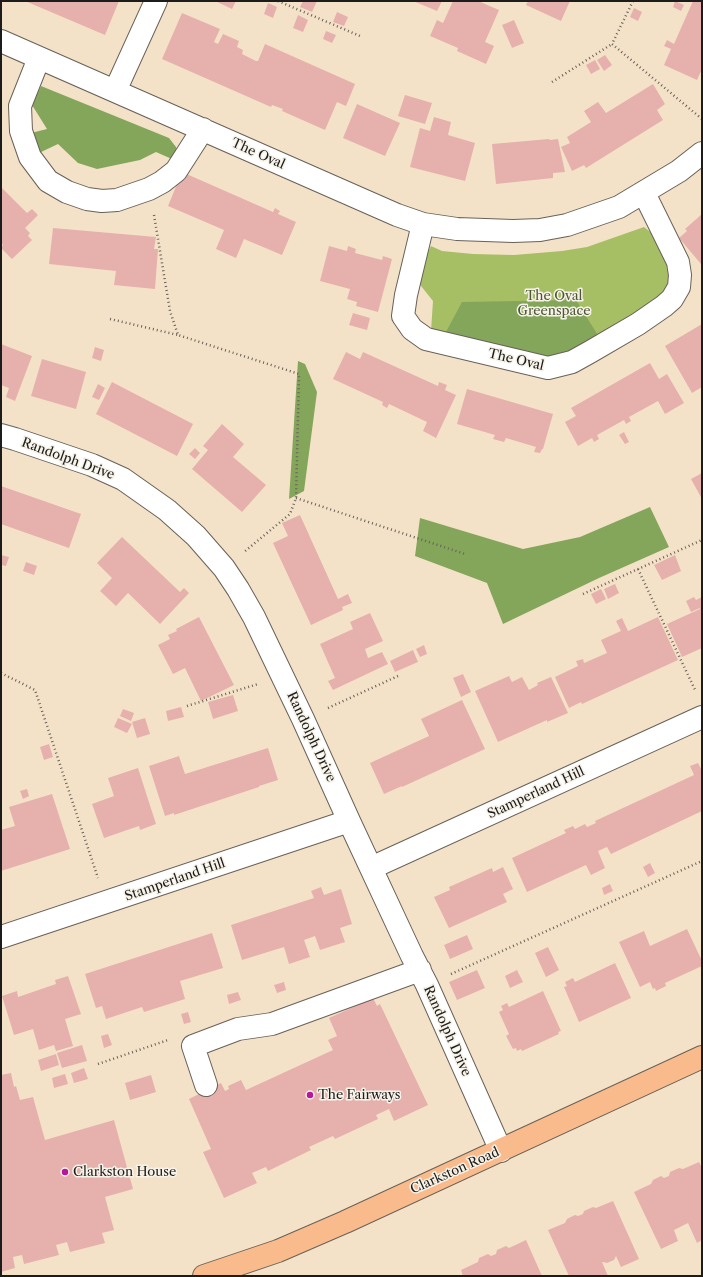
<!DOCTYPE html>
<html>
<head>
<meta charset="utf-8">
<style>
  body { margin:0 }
  #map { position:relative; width:703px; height:1277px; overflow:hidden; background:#f4e2c8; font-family:"Libre Caslon Text",serif }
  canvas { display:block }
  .frame { position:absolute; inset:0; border:2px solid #1c1c1c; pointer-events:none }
</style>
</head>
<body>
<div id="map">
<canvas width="703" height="1277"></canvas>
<div class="frame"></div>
</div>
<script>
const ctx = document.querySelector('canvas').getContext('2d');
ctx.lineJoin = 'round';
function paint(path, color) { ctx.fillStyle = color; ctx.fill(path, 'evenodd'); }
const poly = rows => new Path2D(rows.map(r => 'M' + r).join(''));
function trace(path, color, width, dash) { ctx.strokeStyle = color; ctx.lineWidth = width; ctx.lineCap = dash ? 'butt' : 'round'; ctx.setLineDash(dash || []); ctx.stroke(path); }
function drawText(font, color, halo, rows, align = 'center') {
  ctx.font = font + ' "Libre Caslon Text",serif'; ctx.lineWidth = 3; ctx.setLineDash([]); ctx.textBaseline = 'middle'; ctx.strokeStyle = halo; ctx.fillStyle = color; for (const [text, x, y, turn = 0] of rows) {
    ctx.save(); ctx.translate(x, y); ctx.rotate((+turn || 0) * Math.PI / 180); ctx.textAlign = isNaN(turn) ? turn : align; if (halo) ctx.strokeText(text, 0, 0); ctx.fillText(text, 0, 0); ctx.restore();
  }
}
paint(poly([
  [644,227,653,234,670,269,670,279,665,289,653,305,576,351,546,356,446,332,431,331,433,301,421,286,418,278,424,260,431,246,442,251,473,254,514,255,562,251,587,247]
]), '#a6bf64');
paint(poly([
  [41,86,169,138,176,147,177,153,174,160,156,152,140,160,97,169,78,163,58,144,39,153,31,133,47,129,32,105],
  [576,300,599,337,556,358,446,332,462,302],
  [298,361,305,364,317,392,304,491,289,499],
  [650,507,669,547,599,578,503,624,487,583,415,556,420,518,523,549,580,537]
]), '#84a65a');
paint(poly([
  [25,1,119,1,105,35],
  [215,1,236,1,232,9],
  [303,1,317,1,312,12,300,7],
  [413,1,442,1,437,11],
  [453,1,478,1,499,10,485,42,494,46,486,64,457,51,458,48,430,36,437,20,443,23],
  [528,1,570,1,561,21,526,5],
  [675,1,684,5,681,11,673,7],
  [693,1,702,1,702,69,697,80,664,65,671,49,664,46,667,40,674,44],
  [268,3,277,7,273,18,264,14],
  [634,8,642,12,638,21,630,17],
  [337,12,348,17,344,26,333,22],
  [182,13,220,29,214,42,218,44,223,34,239,41,237,47,243,50,242,54,256,61,258,61,265,44,355,84,346,106,337,102,325,130,282,111,283,109,272,105,271,107,162,59],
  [298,15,308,20,303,32,293,28],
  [514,20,524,43,512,48,502,25],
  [326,31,336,35,332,43,323,39],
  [605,55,612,65,604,71,597,60],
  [595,60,600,69,591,74,586,65],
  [653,84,665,104,657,110,663,120,586,168,584,165,572,171,561,147,570,143,567,137,591,122,584,111,598,102,606,113],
  [405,95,432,103,425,124,398,116],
  [357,104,400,123,385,156,343,138],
  [434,117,451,122,448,135,475,143,465,181,410,167,420,128,430,131],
  [549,139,550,140,558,139,565,172,553,173,553,178,496,184,492,144],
  [182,172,273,212,275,208,280,211,278,214,296,222,282,255,244,239,236,258,216,249,224,230,168,206],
  [1,187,27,213,32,209,38,215,25,228,30,233,28,236,32,240,12,259,1,248,3,245,1,243],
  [702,214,702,263,701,264,679,238,687,231,685,229],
  [53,228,156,237,154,249,158,249,155,289,114,285,116,271,49,264],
  [329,246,347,251,348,246,356,249,355,253,382,260,383,256,392,259,378,312,356,306,357,302,347,299,350,289,320,281],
  [353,313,370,318,367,330,349,325],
  [702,324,702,387,692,393,665,346],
  [1,344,32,356,15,401,6,397,9,388,1,385],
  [95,347,104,350,101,361,92,358],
  [346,352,360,359,363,352,438,386,439,382,447,385,445,390,456,395,436,438,423,431,427,422,389,404,387,408,382,405,383,402,333,379],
  [42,359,86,372,76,409,31,396],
  [650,363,659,379,667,374,684,403,665,414,658,401,629,417,631,421,626,424,624,420,597,435,599,439,594,442,592,438,578,446,565,422,576,416,571,408],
  [112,382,193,424,177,456,96,414],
  [98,384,105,388,99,400,92,397],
  [467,389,553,414,543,449,542,449,540,453,534,452,536,447,506,438,504,442,493,439,495,435,457,424],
  [222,424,244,444,233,457,266,485,242,512,192,469,208,450,203,446],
  [624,432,629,442,625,444,619,435],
  [195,448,200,453,195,459,189,454],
  [702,473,702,499,691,479],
  [1,486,81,514,69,548,1,524],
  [300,515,338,599,348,594,352,603,342,607,343,610,311,625,273,543,288,536,282,523],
  [122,537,180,592,184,588,189,593,160,624,128,593,116,606,100,591,112,578,97,563],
  [1,555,9,557,6,566,1,565],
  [675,555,681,571,662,580,654,565],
  [26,562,37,566,34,575,23,571],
  [615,584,619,593,608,599,604,589],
  [601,589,606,599,596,604,591,594],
  [694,597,696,600,702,597,702,648,682,657,667,624,700,609,700,608,691,612,686,601],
  [370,613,383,641,365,649,368,658,382,652,388,664,333,690,328,681,335,678,320,644,353,629,350,622],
  [199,617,234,685,201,701,185,668,173,674,158,645,170,639,168,635,177,631,176,629],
  [658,617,678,660,582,704,581,702,569,708,555,677,578,666,576,661,583,659,584,663,607,653,601,640,621,631,616,621,622,618,628,631],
  [424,645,427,654,420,657,416,649],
  [413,650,418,662,395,672,390,661],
  [463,674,471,692,461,697,453,678],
  [509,676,512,682,522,677,529,690,538,685,537,683,551,677,568,713,547,722,547,720,498,742,475,691],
  [233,695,238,711,213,719,208,702],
  [462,700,485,749,402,787,402,786,384,794,370,763,429,736,421,719],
  [181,707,184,717,168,721,166,711],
  [123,709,134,713,131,721,120,716],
  [118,718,132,724,127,733,114,727],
  [145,718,150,734,137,738,132,722],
  [49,744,53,757,44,760,40,747],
  [268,748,278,780,259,786,259,787,174,815,174,813,165,816,149,766,179,756,185,774],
  [698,763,702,771,702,811,611,854,607,847,598,851,605,868,591,875,586,865,527,892,512,858,566,833,564,830,573,826,575,829,585,824,587,827,596,823,595,821,694,775,690,766],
  [138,768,156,824,140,830,139,826,104,838,92,804,114,796,108,778],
  [27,789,29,796,23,799,20,791],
  [52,794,70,849,1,871,1,830,15,826,9,807],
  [650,863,655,873,648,877,643,867],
  [503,867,513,889,503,894,507,902,449,928,434,897,450,890,449,887,492,868,493,872],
  [610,884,613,891,604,895,602,888],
  [321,887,324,895,341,889,352,924,340,928,345,942,320,950,315,936,304,940,310,957,289,964,284,947,242,960,231,925,314,898,311,891],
  [687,929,702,961,702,966,665,983,666,986,656,991,655,988,653,989,650,982,640,987,619,942,644,931,650,946],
  [212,933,223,968,180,981,185,999,144,1012,142,1007,106,1019,102,1006,96,1008,85,974],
  [467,935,473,949,450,959,444,945],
  [548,947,559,970,546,977,535,953],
  [615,963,631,998,579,1022,564,987,567,986,565,982,573,978,575,982],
  [477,970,485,988,457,1000,449,982],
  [517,970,523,982,510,988,505,976],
  [68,976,81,1014,65,1019,73,1046,56,1051,54,1045,39,1050,33,1029,14,1035,2,996,17,991,18,997,56,984,55,980],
  [284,982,286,990,277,993,274,985],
  [543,991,561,1031,558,1032,559,1034,522,1051,521,1049,517,1051,516,1048,513,1049,506,1036,509,1034,499,1012,503,1010,501,1006,507,1003,509,1007],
  [238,992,241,1000,229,1004,227,995],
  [373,998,377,1006,380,1004,428,1105,394,1121,389,1109,376,1115,378,1119,335,1139,333,1136,309,1147,311,1150,268,1171,266,1167,252,1173,257,1183,224,1198,203,1152,211,1149,189,1099,221,1083,225,1091,229,1089,228,1086,241,1080,246,1090,333,1050,328,1040,337,1036,329,1018],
  [188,1012,191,1022,184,1024,181,1014],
  [108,1034,112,1045,104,1048,101,1036],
  [82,1045,87,1061,62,1068,57,1053],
  [56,1054,59,1065,41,1071,38,1060],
  [84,1068,88,1079,74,1083,71,1073],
  [11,1073,14,1087,16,1086,20,1100,33,1097,45,1140,114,1120,133,1189,105,1197,114,1230,102,1233,105,1243,70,1252,67,1242,56,1245,59,1255,24,1264,22,1255,13,1257,15,1268,1,1272,1,1075],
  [65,1074,68,1084,54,1088,52,1078],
  [151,1075,156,1092,130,1100,125,1083],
  [699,1162,702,1168,702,1240,697,1243,688,1223,674,1230,678,1241,661,1249,634,1192,651,1184,653,1180,661,1176,664,1178,669,1176,670,1172,679,1168,683,1169],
  [613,1201,639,1259,621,1267,616,1256,614,1260,607,1263,603,1262,602,1262,608,1276,569,1276,548,1230,565,1223,567,1219,575,1215,578,1216,583,1214,584,1211,593,1207,596,1208],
  [526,1240,542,1276,463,1276,461,1270,478,1262,479,1258,488,1254,491,1256,496,1254,497,1250,506,1246,509,1248]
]), '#e6b1ad');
const minor = poly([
  [1,41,397,215,423,224,457,229,513,231,540,230,567,225,619,207,679,171,702,153],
  [39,58,20,106,21,131,30,157,48,181,67,192,87,199,102,201,117,200,149,189,162,182,176,171,203,129],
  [115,91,156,1],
  [423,224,406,295,403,316,412,329,426,339,548,368,572,362,590,352,638,324,664,306,672,299,679,287,680,275,678,262,644,193],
  [1,435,15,439,92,465,123,479,167,510,196,536,224,568,238,589,254,617,303,719,349,821,412,956,427,985,501,1151],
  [371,868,702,717],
  [1,937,349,821],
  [206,1085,193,1046,238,1029,272,1024,420,970]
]);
const major = poly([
  [204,1276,278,1251,345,1222,702,1057]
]);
trace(minor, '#686158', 24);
trace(major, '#686158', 24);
trace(poly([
  [278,1,360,36],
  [633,1,612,44,702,119],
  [552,82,612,44],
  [154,215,170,311,178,335,299,374,296,498,290,514,244,552],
  [110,319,178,335],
  [296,498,465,554],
  [638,569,696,692],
  [583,594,702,540],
  [1,673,35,690,98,878],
  [187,706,258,684],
  [328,708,398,676],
  [451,974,702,861],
  [98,1064,168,1040]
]), '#686158', 2.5, [1, 3]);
trace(minor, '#fff', 22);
trace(major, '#fabb8c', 22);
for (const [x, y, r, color] of [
  [310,1095,4,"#b5179e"],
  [65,1172,4,"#b5179e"]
]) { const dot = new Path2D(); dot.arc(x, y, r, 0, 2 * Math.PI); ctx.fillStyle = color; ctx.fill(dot); trace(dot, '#f7f3e8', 1.5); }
drawText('13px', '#1c1c1c', '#f7f3e8', [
  ["The Oval",258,154,24],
  ["The Oval",516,360,13],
  ["Randolph Drive",68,459,20],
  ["Randolph Drive",311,737,65],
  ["Stamperland Hill",536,793,-25],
  ["Stamperland Hill",175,880,-19],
  ["Randolph Drive",447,1031,66],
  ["Clarkston Road",455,1171,-24]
]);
drawText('13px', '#4c5535', '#f7f3e8', [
  ["The Oval",554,296],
  ["Greenspace",554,311]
]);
drawText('13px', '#1c1c1c', '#f7f3e8', [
  ["The Fairways",318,1095],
  ["Clarkston House",73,1172]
], 'left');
</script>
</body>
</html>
